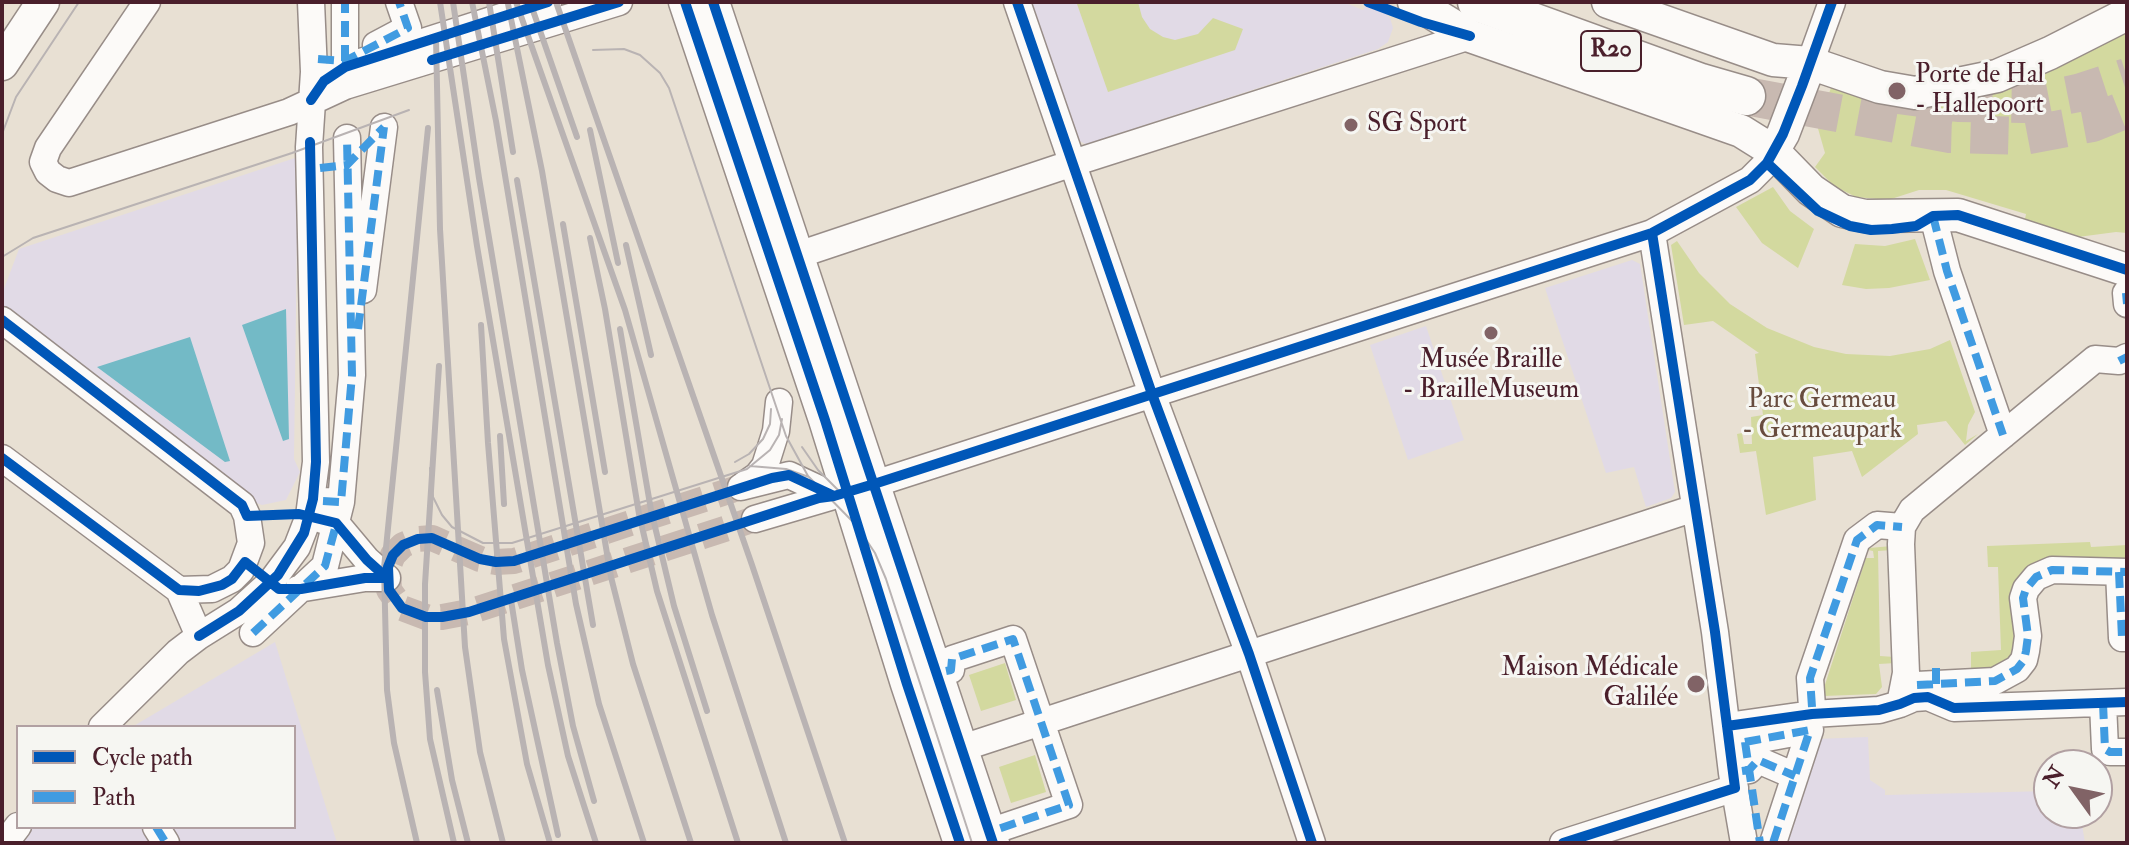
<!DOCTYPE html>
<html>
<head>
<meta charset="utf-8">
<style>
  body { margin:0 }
  #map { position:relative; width:2129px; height:845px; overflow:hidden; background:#e8e0d3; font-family:"IM FELL Double Pica",serif }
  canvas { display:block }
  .frame { position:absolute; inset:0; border:4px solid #4a1f2b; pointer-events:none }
  .legend { position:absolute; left:16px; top:725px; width:280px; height:104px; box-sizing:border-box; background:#f6f6f2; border:2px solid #b1a0a2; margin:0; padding:10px 14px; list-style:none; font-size:24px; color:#4a1f2b }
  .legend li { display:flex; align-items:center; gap:16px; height:40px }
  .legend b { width:40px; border:2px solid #b1a0a2 }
  .north { position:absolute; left:2033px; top:749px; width:80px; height:80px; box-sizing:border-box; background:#f6f6f2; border:2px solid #b1a0a2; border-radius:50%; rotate:303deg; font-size:22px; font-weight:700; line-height:32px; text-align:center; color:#4a1f2b }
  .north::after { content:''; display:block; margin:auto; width:28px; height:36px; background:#816366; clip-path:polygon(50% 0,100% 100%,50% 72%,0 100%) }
</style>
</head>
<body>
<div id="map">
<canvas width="2129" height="845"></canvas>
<div class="frame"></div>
<ul class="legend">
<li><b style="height:10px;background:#0057b8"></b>Cycle path</li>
<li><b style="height:10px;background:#409be1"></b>Path</li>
</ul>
<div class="north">N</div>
</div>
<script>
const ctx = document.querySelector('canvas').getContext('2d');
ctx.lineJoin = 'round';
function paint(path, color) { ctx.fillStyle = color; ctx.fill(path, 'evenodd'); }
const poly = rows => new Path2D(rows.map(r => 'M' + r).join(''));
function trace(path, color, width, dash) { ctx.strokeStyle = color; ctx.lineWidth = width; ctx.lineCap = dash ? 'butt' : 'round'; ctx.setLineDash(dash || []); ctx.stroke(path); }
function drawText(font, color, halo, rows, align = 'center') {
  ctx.font = font + ' "IM FELL Double Pica",serif'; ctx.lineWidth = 6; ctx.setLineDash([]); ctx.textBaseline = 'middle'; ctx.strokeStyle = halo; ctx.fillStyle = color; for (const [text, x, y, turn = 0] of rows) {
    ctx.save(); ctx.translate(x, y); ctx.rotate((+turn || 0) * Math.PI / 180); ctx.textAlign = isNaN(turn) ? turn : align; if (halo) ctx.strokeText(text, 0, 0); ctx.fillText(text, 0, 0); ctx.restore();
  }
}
paint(poly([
  [1029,2,1343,2,1363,10,1366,5,1384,12,1390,18,1393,28,1388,42,1378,49,1108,137,1109,142,1091,147,1072,137],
  [298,157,294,459,300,472,286,500,262,505,243,498,2,309,2,294,19,249],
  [1632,260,1640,264,1675,492,1671,498,1646,507,1634,467,1606,473,1545,288],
  [1426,326,1464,440,1408,460,1370,345],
  [275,642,337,843,13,843,27,827,294,827,294,727,132,727],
  [1868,737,1870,780,1885,790,1885,795,2049,791,2049,813,2080,813,2085,843,1781,843,1815,739]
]), '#e1dae6');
paint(poly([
  [1084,2,1138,2,1142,17,1150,29,1163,37,1175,40,1198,34,1213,18,1243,29,1235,50,1108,92,1077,4],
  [2127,28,2127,233,2116,232,2078,237,2025,219,2026,214,1946,190,1919,190,1888,200,1856,197,1834,186,1815,167,1825,153,1817,125,1831,88,1843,86,1872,97],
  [1773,187,1790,211,1814,229,1798,268,1762,243,1736,207],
  [1915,239,1930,280,1889,288,1866,289,1842,285,1855,244,1885,246],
  [1677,241,1699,273,1730,304,1767,328,1814,347,1846,354,1890,356,1930,349,1950,340,1975,412,1968,425,1966,441,1978,434,1965,445,1946,421,1917,425,1918,434,1862,477,1852,451,1813,457,1816,500,1766,515,1756,451,1740,453,1737,434,1742,433,1744,444,1752,444,1751,417,1763,415,1755,354,1759,353,1713,321,1684,325,1671,245],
  [2090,542,2091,547,2127,545,2127,566,2041,566,2022,658,1971,675,1971,652,2001,650,1998,567,1988,567,1987,546],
  [1892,546,1892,550,1878,551,1880,656,1895,657,1896,663,1879,664,1882,687,1876,694,1824,696,1822,694,1866,558,1874,558,1873,551,1868,550,1869,548],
  [1005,663,1016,700,981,711,969,675],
  [1035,755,1046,792,1011,803,999,767]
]), '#d3d99f');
paint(poly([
  [286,309,289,439,283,441,242,325],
  [190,337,230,461,225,462,97,367]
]), '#73bac6');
trace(poly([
  [741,487,514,561,496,562,480,559,432,538,418,539,403,545,393,555,388,567,389,590,402,608,426,617,442,617,469,612,755,519]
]), '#c8b9b1', 26, [26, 13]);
trace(poly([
  [1898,95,1958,103,2022,104,2078,93,2127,77],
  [1746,96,1950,134,2024,136,2092,123,2127,109]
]), '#c8b9b1', 38, [38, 19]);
const minor = poly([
  [147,2,48,148,43,162,48,172,57,179,69,183,289,112,345,86,619,2],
  [1017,2,1152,394,1249,654,1312,843],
  [376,45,408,28,399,2],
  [345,61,345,2],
  [1810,63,1832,2],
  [318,90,324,81,345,67,548,2],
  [1933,216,1947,271,2003,435],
  [1652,233,1715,632,1732,773,1744,843],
  [780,261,1073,163,1470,36],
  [363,290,384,127],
  [2126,293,2127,304],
  [2,320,242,505,247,516,251,543,241,570,232,579,212,589,179,590],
  [2,458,179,590,199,636],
  [744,485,757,476,765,466,776,431,779,402],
  [741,487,789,475,834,496],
  [323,501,341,502,352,375,347,138],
  [755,519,874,484,1652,233,1750,180,1767,163,1773,151],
  [323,520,336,523,367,560,387,578],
  [2119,572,2122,638,2127,638],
  [298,589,365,578,387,578],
  [253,633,325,566,341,502],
  [946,671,951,670,952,659,1013,639,1069,805,989,832],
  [1917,685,1995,681,2017,669,2024,660,2026,651,2028,636,2023,598,2026,589,2036,577,2052,570,2127,572],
  [2103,703,2105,749,2110,752,2127,752],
  [1900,704,1906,673,1901,544,1902,527,1912,510,2095,359,2119,361,2127,357],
  [1812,707,1810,678,1857,540,1877,525,1902,527],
  [1727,726,1812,714,1879,710,1900,704,1914,698,1928,697,1954,708,2127,702],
  [102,727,178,652,199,636,239,611,271,582,297,547,309,516,316,462,309,147,314,72,311,2],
  [1745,742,1810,730,1773,843],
  [962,748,1695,508],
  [1741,771,1749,770,1758,760,1795,776],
  [156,827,166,843],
  [5,843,18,826],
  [1563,843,1735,788]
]);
const major = poly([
  [685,2,825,420,907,684,960,843],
  [713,2,993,843],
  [1414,2,1470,36,1741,131,1773,151,1811,190,1842,211,1865,216,1958,215,2127,270],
  [1608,2,1773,60,1810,63,1880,87,1915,93,1997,76,2050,53,2127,14],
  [2,64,43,2],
  [1773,151,1783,134,1810,63]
]);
const highway = poly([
  [1477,2,1701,83,1746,96]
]);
trace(minor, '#988d88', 29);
trace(major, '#988d88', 35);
trace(highway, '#988d88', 41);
trace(minor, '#fcfaf8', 26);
trace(major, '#fcfaf8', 32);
trace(highway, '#fcfaf8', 38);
trace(poly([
  [593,50,624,49,640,55,660,73,669,88,786,436,808,476,857,526,875,553,886,579,972,843],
  [2,134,16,97,79,2],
  [2,257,33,238,292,153,409,110],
  [802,447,818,470,852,504],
  [735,462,749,454,763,439,770,424,771,409],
  [750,466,786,469,809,477],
  [430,468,433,497,442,515,452,527,483,543,512,543,747,469,770,450,779,435,782,419]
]), '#b9b3b3', 2);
trace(poly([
  [440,2,477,246,548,665,568,756,596,843],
  [453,2,479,178,557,643,573,726,594,801],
  [472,2,496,121,576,604,599,704,644,843],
  [489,2,513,152],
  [516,2,625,310,712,615,786,843],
  [530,2,577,137],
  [556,2,752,565,845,843],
  [508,4,542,171,611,577,633,664,691,843],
  [436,38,440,229,465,647,480,752,503,843],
  [590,130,618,263],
  [517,180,593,625],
  [563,224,605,472],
  [590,238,605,309,639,514,657,591,738,843],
  [626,245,651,355],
  [481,325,488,443,504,639,527,764,550,843],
  [620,329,651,510,674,606,707,711],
  [439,366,425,584,425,672,430,739,454,843],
  [500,436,504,504],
  [511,600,522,670,558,835],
  [437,690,452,780,468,843],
  [417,843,394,743,387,690,384,568,428,128]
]), '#b9b3b3', 6);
trace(poly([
  [318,59,345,61,408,28,399,2],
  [345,61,345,2],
  [320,168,347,165,384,127],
  [1933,216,1947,271,2003,435],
  [2126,293,2127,304],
  [358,329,384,127],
  [2119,361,2127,357],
  [323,501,341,502,352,375,347,138],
  [2119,572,2122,638,2127,638],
  [253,633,325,566,337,521],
  [946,671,951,670,952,659,1013,639,1069,805,989,832],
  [1936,684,1936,662],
  [1917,685,1995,681,2017,669,2024,660,2026,651,2028,636,2023,598,2026,589,2036,577,2052,570,2127,572],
  [2103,703,2105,749,2110,752,2127,752],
  [1812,707,1810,678,1857,540,1877,525,1902,527],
  [1745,742,1810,730,1773,843],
  [1745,742,1760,843],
  [1742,771,1749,770,1758,760,1795,776],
  [156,827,166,843]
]), '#409be1', 8, [16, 8]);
trace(poly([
  [685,2,825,420,907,684,960,843],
  [713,2,993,843],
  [1017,2,1152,394,1249,654,1312,843],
  [1368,2,1421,22,1470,36],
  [432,60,619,2],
  [311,100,324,81,345,67,548,2],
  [1767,163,1818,211,1850,226,1871,230,1892,229,1916,226,1933,216,1958,215,2127,270],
  [2,320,242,505,247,516,299,514,336,523,367,560,387,578],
  [2,458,179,590,199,591,222,585,232,579,245,562,279,589,301,589,365,578,387,578],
  [834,496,789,475,772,478,514,561,496,562,480,559,432,538,418,539,403,545,393,555,388,567,389,590,402,608,426,617,442,617,469,612,819,498,834,496,874,484,1652,233,1750,180,1767,163,1783,134,1802,86,1832,2],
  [199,636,239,611,278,575,304,533,313,499,316,462,310,142],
  [1727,726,1812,714,1879,710,1900,704,1914,698,1928,697,1954,708,2127,702],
  [1563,843,1735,788,1715,632,1652,233]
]), '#0057b8', 10);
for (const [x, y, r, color] of [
  [1897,91,10,"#816366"],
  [1351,125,8,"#816366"],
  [1491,333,8,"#816366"],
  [1696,684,10,"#816366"]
]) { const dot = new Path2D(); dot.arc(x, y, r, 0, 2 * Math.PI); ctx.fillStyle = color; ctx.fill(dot); trace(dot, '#f6f6f2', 3); }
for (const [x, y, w] of [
  [1611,51,60]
]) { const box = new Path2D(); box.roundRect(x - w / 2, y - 20, w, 40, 6); ctx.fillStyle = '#f6f6f2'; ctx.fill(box); trace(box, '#4a1f2b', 2); }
drawText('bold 24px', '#4a1f2b', null, [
  ["R20",1611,51]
]);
drawText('26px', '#4a1f2b', '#f6f6f2', [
  ["Porte de Hal",1915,76],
  ["- Hallepoort",1915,106],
  ["SG Sport",1367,125],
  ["Musée Braille",1491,361,"center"],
  ["- BrailleMuseum",1491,391,"center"],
  ["Maison Médicale",1678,669,"right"],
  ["Galilée",1678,699,"right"]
], 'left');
drawText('26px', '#684c3e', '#f6f6f2', [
  ["Parc Germeau",1822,401],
  ["- Germeaupark",1822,431]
]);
</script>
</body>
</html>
